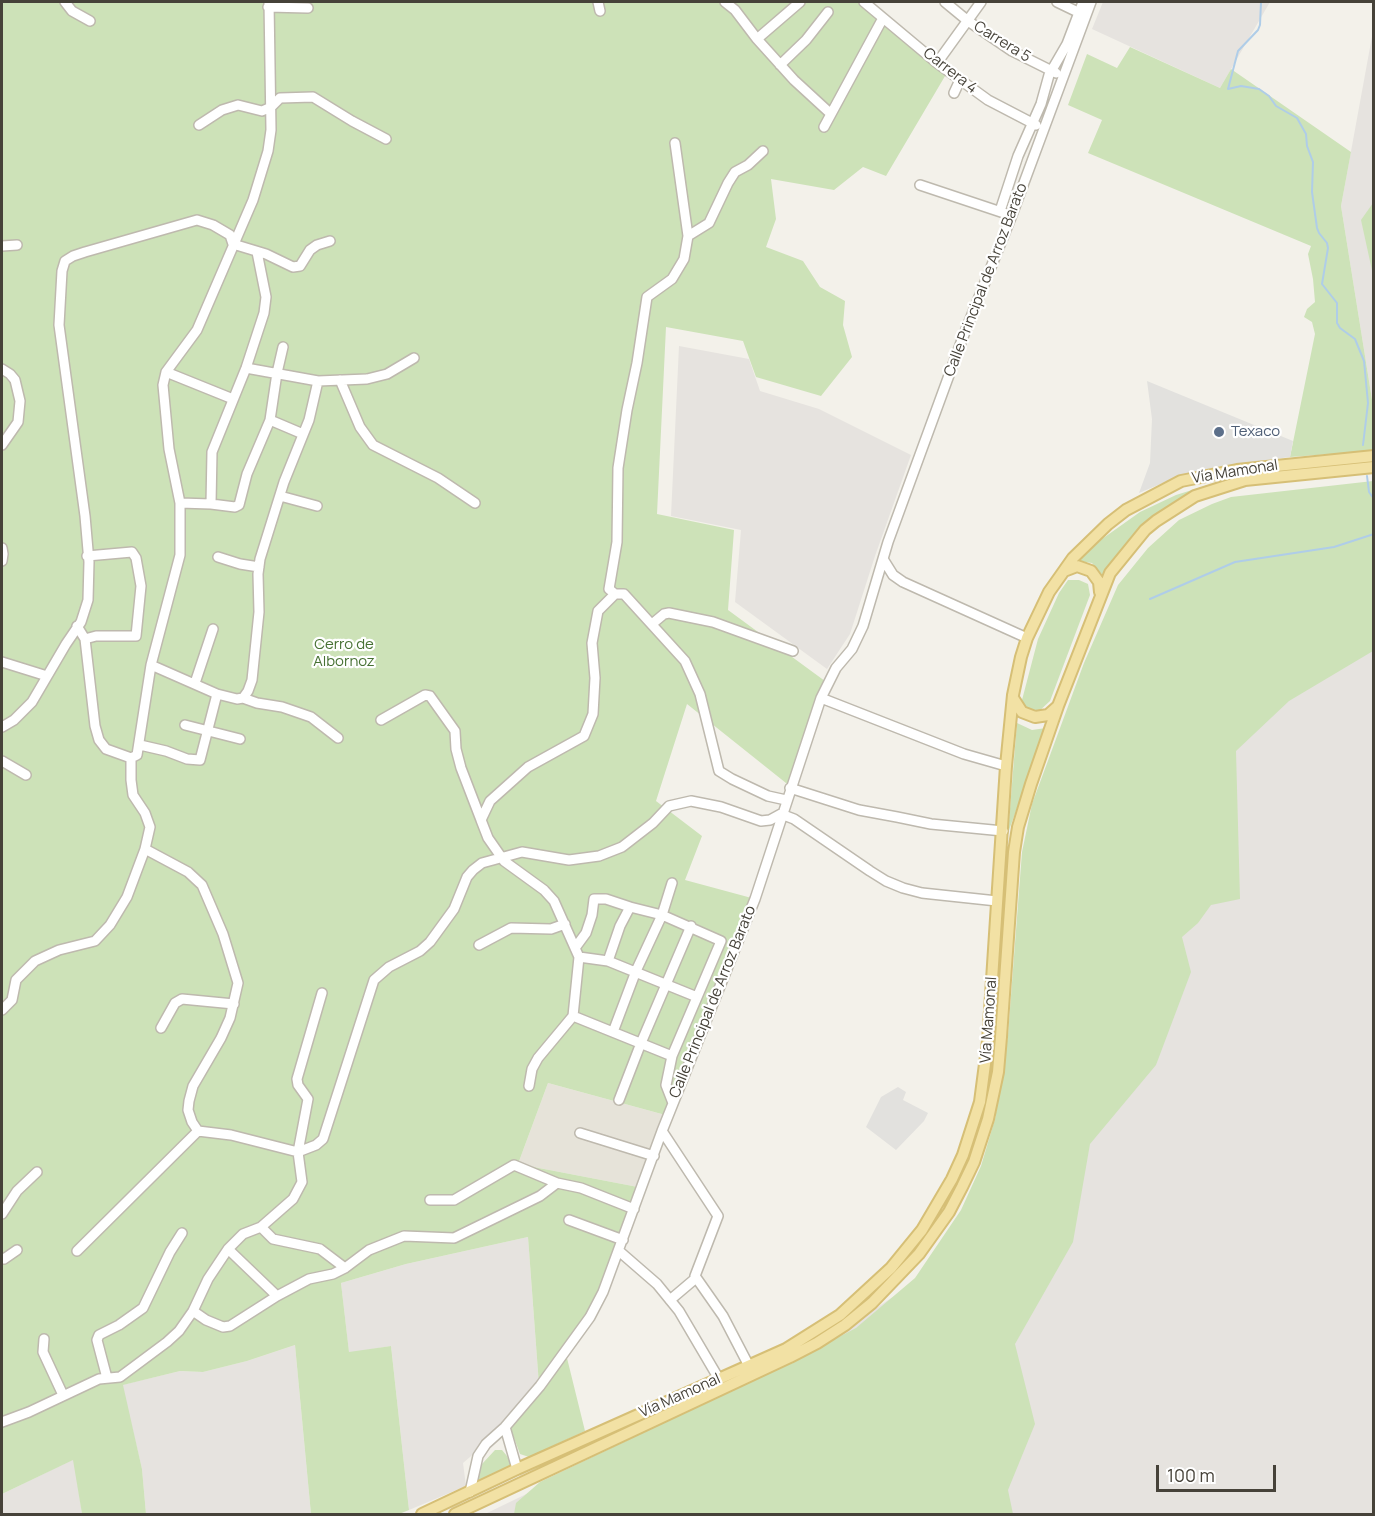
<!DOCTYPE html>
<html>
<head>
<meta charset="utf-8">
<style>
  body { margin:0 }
  #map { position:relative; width:1375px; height:1516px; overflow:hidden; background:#f3f1ea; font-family:Manrope,sans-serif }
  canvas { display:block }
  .frame { position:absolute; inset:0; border:3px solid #464239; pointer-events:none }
  .scale { position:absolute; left:1156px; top:1465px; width:120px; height:27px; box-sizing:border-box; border:3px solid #464239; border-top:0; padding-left:8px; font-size:18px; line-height:21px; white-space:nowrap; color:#464239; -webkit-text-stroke:4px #fff; paint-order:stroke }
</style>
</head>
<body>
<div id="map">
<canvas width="1375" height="1516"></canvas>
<div class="frame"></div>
<div class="scale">100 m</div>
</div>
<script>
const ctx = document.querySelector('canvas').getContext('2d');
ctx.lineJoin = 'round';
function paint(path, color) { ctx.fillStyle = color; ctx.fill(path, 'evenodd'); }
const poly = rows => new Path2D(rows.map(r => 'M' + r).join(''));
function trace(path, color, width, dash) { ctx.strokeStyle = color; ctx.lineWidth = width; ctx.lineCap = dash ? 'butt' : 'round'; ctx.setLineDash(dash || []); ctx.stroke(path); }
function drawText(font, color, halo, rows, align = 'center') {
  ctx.font = font + ' Manrope,sans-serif'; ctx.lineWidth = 4.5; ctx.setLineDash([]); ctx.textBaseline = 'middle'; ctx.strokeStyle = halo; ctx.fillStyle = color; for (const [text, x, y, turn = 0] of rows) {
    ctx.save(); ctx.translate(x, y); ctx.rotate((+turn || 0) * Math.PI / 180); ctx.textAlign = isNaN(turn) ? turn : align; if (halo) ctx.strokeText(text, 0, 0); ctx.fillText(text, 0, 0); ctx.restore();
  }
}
paint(poly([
  [548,1083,669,1116,643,1188,518,1164]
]), '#e6e3d9');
paint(poly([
  [1103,2,1270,2,1220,88,1092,29],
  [1373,31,1373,406,1341,206],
  [679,346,749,359,760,391,819,409,911,455,875,556,850,634,827,669,735,602,741,530,671,516],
  [1373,487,1373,1514,485,1514,791,1366,922,1277,988,1167],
  [528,1237,539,1385,505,1427,463,1463,466,1486,409,1510,391,1346,349,1353,341,1283,406,1264],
  [295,1345,311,1514,146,1514,142,1469,122,1385,180,1371,203,1372,247,1361],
  [74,1459,82,1514,2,1514,2,1494]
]), '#e6e3df');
paint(poly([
  [2,2,859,2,893,31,948,71,886,176,863,167,834,190,771,179,776,219,766,247,803,261,820,287,845,301,843,325,852,357,821,396,756,377,743,341,666,327,657,514,734,530,728,610,829,684,791,787,687,704,656,801,702,836,685,880,759,900,669,1116,548,1083,518,1164,643,1188,604,1293,539,1385,528,1237,406,1264,341,1283,349,1352,391,1346,409,1510,399,1514,311,1514,295,1345,247,1361,203,1372,180,1371,123,1385,142,1469,146,1514,82,1514,73,1460,2,1494],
  [1130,47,1220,88,1231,69,1351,152,1341,206,1373,406,1373,451,1290,457,1315,334,1312,322,1304,317,1307,309,1315,302,1313,279,1308,254,1311,246,1088,153,1102,120,1068,105,1087,54,1117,68],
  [1373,203,1373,275,1361,220],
  [1240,475,1177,503,1105,578,1092,563,1079,561,1102,539,1140,512,1176,495],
  [1373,481,1373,651,1289,701,1236,751,1240,899,1211,905,1198,923,1182,937,1191,972,1156,1065,1090,1144,1073,1242,1015,1344,1035,1424,1008,1490,1013,1514,514,1514,516,1503,540,1482,791,1362,856,1328,915,1278,961,1210,981,1166,995,1119,1008,1035,1022,852,1032,804,1084,663,1118,585,1148,548,1179,520,1212,504,1231,497],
  [1068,580,1079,580,1088,584,1090,595,1050,701,1037,713,1024,707,1022,700,1038,639,1059,593],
  [1017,723,1032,730,1046,728,1008,833],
  [566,1354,585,1431,529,1457,520,1454,510,1427],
  [495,1450,502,1450,507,1456,512,1468,474,1486,482,1464]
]), '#cde2b8');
paint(poly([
  [1147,381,1293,441,1290,457,1223,466,1182,475,1139,493,1150,463,1152,419],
  [898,1087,906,1092,903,1100,928,1113,924,1121,896,1150,866,1127,881,1097]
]), '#e2e1de');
trace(poly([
  [1261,2,1260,25,1258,30,1238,51,1228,89,1241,86,1259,89,1269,96,1276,106,1297,118,1306,134,1307,146,1313,162,1312,192,1317,228,1319,233,1327,243,1328,248,1322,284,1337,303,1337,323,1340,328,1355,339,1364,361,1368,403,1363,445],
  [1367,476,1369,492,1374,499],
  [1150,599,1235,562,1334,547,1374,534]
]), '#afcde8', 2);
const minor = poly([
  [65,2,72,11,90,21],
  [598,2,600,11],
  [725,2,735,10,757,39,794,80,831,114],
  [864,2,937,63,988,100,1036,125],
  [945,2,968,21,1012,51,1056,73],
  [1057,2,1084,15],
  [268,7,308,8],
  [757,39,800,2],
  [937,63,981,2],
  [780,65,806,40,828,12],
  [954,93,960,80],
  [199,125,222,110,238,105,262,111,271,107,280,98,313,97,352,121,386,139],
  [824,127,883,18],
  [675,143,688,236],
  [763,151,748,165,735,172,728,183,709,223,688,236,684,259,672,279,647,297,637,363,627,410,618,468,617,542,609,589,615,594,624,594,685,661,700,694,719,771,732,779,768,796,786,800],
  [920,185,1004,213],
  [1000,211,1018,156,1041,104,1049,75,1067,44,1083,2],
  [2,246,17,245],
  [246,368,318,381,367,379,387,374,414,358],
  [2,369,10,374,15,380,20,401,18,422,2,445],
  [166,372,233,399],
  [340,380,360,427,373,445,438,478,475,503],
  [270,420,303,434],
  [280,496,317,506],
  [180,503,211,504,212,452,246,368,264,313,266,297,257,252],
  [211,504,235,507,239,505,247,474,270,420,277,373,283,347],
  [2,548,3,554,2,561],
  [218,557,240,564,259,567],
  [883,559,893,575,903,582,1027,638],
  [652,624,664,614,669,613,713,622,793,651],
  [77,626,85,639,95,726,99,740,106,749,131,758],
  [85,639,96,636,136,636,141,586,136,558,132,552,87,556],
  [2,662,47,676],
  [151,665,217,694,237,699,243,698,257,703,282,707,311,717,338,738],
  [195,683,213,629],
  [243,698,248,691,252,680,259,612,258,574,260,559,284,482,309,420,318,381],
  [821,698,964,754,1006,766],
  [381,720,425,695,430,696,455,731,456,749,461,768,481,820],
  [185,725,240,739],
  [2,727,14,720,32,702,66,644,81,622,88,600,89,562,85,516,59,325,62,271,65,261,73,256,85,252,197,220,213,225,230,235,233,244,266,254,293,267,300,266,310,250,317,245,330,241],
  [140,745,166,751,187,759,200,760,217,694],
  [131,758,137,755,151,665,180,555,180,503,169,449,163,385,166,372,197,330,253,200,268,151,271,130,269,2],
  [2,761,26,775],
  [790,788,859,810,897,817,931,824,1003,831],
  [145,849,188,872,202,885,223,934,238,983,230,1018,221,1038,193,1086,189,1101,188,1110,192,1122,198,1131,231,1135,298,1152,316,1145,323,1139,374,980,389,967,420,951,430,942,454,909,467,877,473,870,482,863,522,852,569,860,599,856,622,847,653,823,669,806,691,801,721,807,761,821,770,820,781,814,794,819,870,871,886,881,903,888,922,893,997,901],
  [479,945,511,928,551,929,565,924],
  [575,948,586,933,592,915,594,899,606,899,630,907],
  [579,957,608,961,697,997],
  [608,961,620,926,630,907,662,915,721,941,672,1056,666,1085,673,1103],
  [2,1010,12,1000,16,980,35,961,59,950,95,941,110,925,127,897,145,849,150,827,145,813,133,795,131,780,131,758],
  [573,1016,672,1056],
  [161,1028,175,1003,182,999,234,1004],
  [613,1032,636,971,662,915,672,883],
  [529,1086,532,1069,538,1058,573,1016,579,957,554,901,544,890,504,861,488,838,481,820,490,801,528,767,584,736,593,714,595,678,592,643,598,611,615,594],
  [619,1100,641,1043,691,926],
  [662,1131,718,1216,695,1276,723,1316,749,1366],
  [580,1133,654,1156],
  [430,1200,454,1200,514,1165,557,1183],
  [2,1214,17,1191,37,1172],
  [569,1220,623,1240],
  [261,1227,273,1239,320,1249,345,1268],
  [228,1249,277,1296],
  [77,1251,198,1131],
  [619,1251,657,1284,679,1311,719,1379],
  [2,1258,4,1259,17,1250],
  [670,1300,696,1278],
  [193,1311,206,1320,223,1327,230,1326,277,1296,309,1279,333,1274,345,1268,369,1250,404,1236,454,1238,540,1196,557,1183,581,1188,634,1209],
  [44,1339,43,1352,63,1395],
  [107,1378,97,1340,99,1335,119,1325,143,1308,170,1252,182,1233],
  [2,1422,29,1412,99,1379,120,1377,167,1342,179,1331,193,1311,208,1279,228,1249,243,1234,261,1227,293,1199,302,1182,298,1152,308,1099,298,1085,297,1079,322,993],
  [505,1427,517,1469],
  [470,1492,478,1456,486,1444,505,1427,540,1386,590,1317,603,1292,662,1131,755,899,821,698,836,668,852,649,863,626,888,542,963,337,1012,215,1091,2]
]);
const major = poly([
  [1064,571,1077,566,1091,571,1099,582,1100,592],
  [1013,698,1022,712,1035,717,1048,715,1057,707],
  [422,1514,517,1469,786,1349,840,1315,891,1268,922,1230,952,1179,963,1155,980,1102,988,1041,1006,766,1013,695,1021,657,1027,638,1049,592,1073,558,1108,524,1126,510,1181,481,1237,470,1374,456],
  [455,1514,790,1357,817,1343,845,1325,872,1303,919,1254,949,1212,962,1187,974,1162,988,1119,998,1072,1001,1037,1014,852,1018,827,1031,784,1058,706,1110,573,1145,530,1156,521,1195,496,1245,480,1374,467]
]);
trace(minor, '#beb9ae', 12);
trace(major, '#d6bf76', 14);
trace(minor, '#fff', 9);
trace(major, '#f2e1a4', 10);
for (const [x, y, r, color] of [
  [1219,432,6,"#5c6f8a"]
]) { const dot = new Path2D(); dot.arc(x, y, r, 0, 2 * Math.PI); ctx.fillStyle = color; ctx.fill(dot); trace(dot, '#fff', 2); }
drawText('15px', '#464239', '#fff', [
  ["Carrera 5",1002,42,32],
  ["Carrera 4",950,71,38],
  ["Calle Principal de Arroz Barato",986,280,-69],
  ["Vía Mamonal",1235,472,-9],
  ["Calle Principal de Arroz Barato",713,1002,-68],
  ["Vía Mamonal",989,1020,-86],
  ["Vía Mamonal",680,1396,-24]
]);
drawText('15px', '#4e5e75', '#fff', [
  ["Texaco",1231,432]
], 'left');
drawText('15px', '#477133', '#fff', [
  ["Cerro de",344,645],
  ["Albornoz",344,662]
]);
</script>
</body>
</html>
